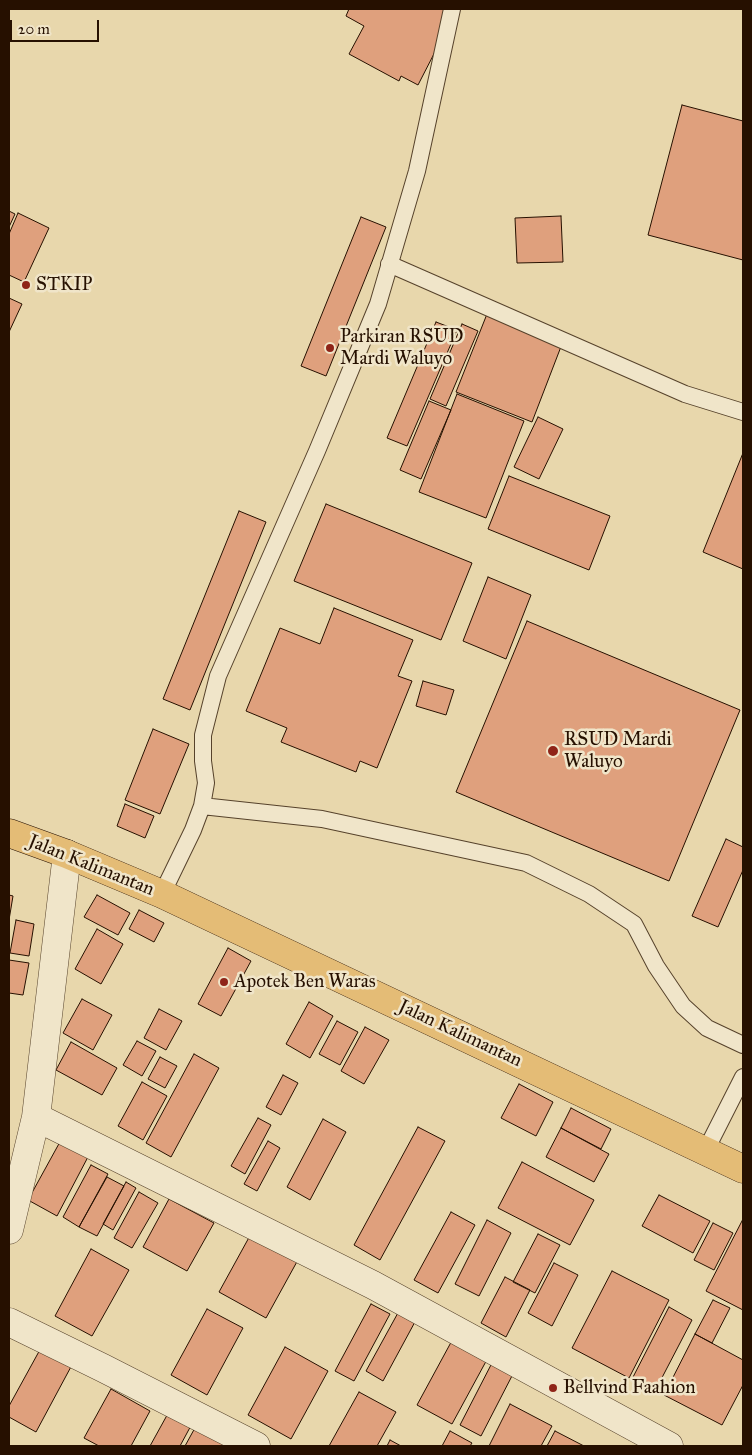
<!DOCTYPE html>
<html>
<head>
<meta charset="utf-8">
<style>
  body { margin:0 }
  #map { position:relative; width:752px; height:1455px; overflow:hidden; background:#e8d7ac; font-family:"IM FELL Great Primer",serif }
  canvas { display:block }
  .frame { position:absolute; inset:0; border:10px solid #261000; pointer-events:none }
  .scale { position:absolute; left:10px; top:20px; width:89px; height:22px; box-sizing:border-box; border:2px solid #261000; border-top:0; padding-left:6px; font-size:15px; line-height:18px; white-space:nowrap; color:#261000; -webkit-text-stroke:4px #f0e5c9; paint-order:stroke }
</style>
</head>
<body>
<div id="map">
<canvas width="752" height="1455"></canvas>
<div class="frame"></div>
<div class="scale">20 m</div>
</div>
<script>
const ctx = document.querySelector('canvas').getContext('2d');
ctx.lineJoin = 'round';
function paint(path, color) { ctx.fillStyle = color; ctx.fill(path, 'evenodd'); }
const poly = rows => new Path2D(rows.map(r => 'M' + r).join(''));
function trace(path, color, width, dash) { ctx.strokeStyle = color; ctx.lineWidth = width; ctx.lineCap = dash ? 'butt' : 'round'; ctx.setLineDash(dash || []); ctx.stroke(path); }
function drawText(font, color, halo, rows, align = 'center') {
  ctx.font = font + ' "IM FELL Great Primer",serif'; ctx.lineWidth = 5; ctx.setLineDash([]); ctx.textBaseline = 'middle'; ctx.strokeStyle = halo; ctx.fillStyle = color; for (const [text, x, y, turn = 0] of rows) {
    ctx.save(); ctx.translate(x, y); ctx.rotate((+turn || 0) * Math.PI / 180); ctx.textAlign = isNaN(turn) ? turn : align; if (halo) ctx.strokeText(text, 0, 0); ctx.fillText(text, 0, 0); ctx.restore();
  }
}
const building = poly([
  [349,9,457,9,418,85,401,76,399,81,349,54,364,26,346,16,349,9],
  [682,105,743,121,743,260,648,235,682,105],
  [9,211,15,214,9,227,9,211],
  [18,213,49,228,24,282,9,275,9,234,18,213],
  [561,216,563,262,517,263,515,218,561,216],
  [361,217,386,227,326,376,301,366,361,217],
  [9,298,22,304,9,332,9,298],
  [487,314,562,344,532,422,456,392,487,314],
  [436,322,457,330,407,446,387,438,436,322],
  [462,324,478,331,446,406,430,399,462,324],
  [457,394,524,421,486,518,419,492,457,394],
  [429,401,451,410,421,479,400,470,429,401],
  [538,417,563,429,539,479,514,467,538,417],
  [743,453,743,569,703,552,743,453],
  [509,476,610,516,589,570,488,529,509,476],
  [326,504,472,563,441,640,294,581,326,504],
  [239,511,266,522,190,710,163,699,239,511],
  [488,577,531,595,506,659,463,641,488,577],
  [334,608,413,640,398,676,412,681,377,768,360,761,356,772,281,742,287,728,246,711,280,628,320,644,334,608],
  [527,621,740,710,669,881,456,792,527,621],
  [423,681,454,690,446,715,416,706,423,681],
  [153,729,189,744,160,814,125,800,153,729],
  [125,804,154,816,145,838,117,826,125,804],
  [726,839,743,847,743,870,718,927,692,916,726,839],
  [9,895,13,896,9,920,9,895],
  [97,895,130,913,118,935,84,917,97,895],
  [139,910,164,923,154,942,129,929,139,910],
  [16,920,34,924,29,956,10,953,16,920],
  [97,929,123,944,101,984,75,969,97,929],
  [228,948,251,961,221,1016,198,1004,228,948],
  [9,960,29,963,23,995,9,993,9,960],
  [82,999,112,1015,93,1050,63,1033,82,999],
  [309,1002,333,1016,310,1058,286,1044,309,1002],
  [159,1009,182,1021,166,1050,144,1038,159,1009],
  [337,1021,358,1032,340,1065,319,1054,337,1021],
  [365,1027,389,1040,364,1084,341,1071,365,1027],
  [137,1041,156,1051,142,1076,123,1065,137,1041],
  [71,1042,117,1068,102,1095,56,1070,71,1042],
  [194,1054,219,1068,171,1157,146,1143,194,1054],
  [160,1057,177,1066,165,1088,148,1079,160,1057],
  [283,1075,298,1083,281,1115,266,1107,283,1075],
  [142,1082,167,1096,143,1140,118,1126,142,1082],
  [519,1084,553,1102,536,1136,501,1118,519,1084],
  [571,1108,611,1129,601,1149,561,1128,571,1108],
  [258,1118,271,1125,245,1174,231,1166,258,1118],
  [323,1119,346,1132,310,1200,287,1187,323,1119],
  [418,1127,445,1141,380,1260,354,1245,418,1127],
  [561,1128,609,1154,594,1182,546,1157,561,1128],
  [61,1140,89,1155,57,1216,28,1200,61,1140],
  [268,1141,280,1148,257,1191,244,1184,268,1141],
  [522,1162,594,1200,570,1245,498,1208,522,1162],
  [91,1165,108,1174,79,1227,63,1217,91,1165],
  [107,1177,124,1186,97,1236,79,1227,107,1177],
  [126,1182,136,1188,113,1230,103,1224,126,1182],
  [139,1192,158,1203,132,1248,114,1238,139,1192],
  [659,1195,710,1221,693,1253,642,1226,659,1195],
  [169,1199,214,1223,187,1271,143,1247,169,1199],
  [451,1212,475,1225,438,1293,414,1280,451,1212],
  [743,1219,743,1310,706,1291,743,1219],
  [487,1220,511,1233,479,1296,455,1284,487,1220],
  [713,1223,733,1233,714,1270,694,1260,713,1223],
  [252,1232,299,1258,266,1318,219,1292,252,1232],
  [538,1234,560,1245,535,1293,513,1282,538,1234],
  [91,1249,129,1270,92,1336,55,1316,91,1249],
  [554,1263,578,1275,552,1326,528,1313,554,1263],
  [612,1271,669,1300,629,1378,572,1348,612,1271],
  [505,1277,530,1290,506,1337,481,1323,505,1277],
  [713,1300,730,1308,712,1343,695,1334,713,1300],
  [371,1304,390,1314,354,1381,335,1371,371,1304],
  [669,1307,692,1320,654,1393,631,1381,669,1307],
  [207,1309,243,1328,207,1395,171,1375,207,1309],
  [399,1311,416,1320,383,1381,366,1371,399,1311],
  [695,1334,743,1360,743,1385,722,1425,664,1395,695,1334],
  [455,1335,490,1354,452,1424,417,1405,455,1335],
  [42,1346,73,1363,36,1432,9,1417,9,1406,42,1346],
  [285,1347,328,1371,291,1439,248,1415,285,1347],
  [493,1361,514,1372,481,1436,460,1425,493,1361],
  [111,1389,150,1411,131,1446,99,1446,84,1438,111,1389],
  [359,1392,396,1412,377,1446,329,1446,359,1392],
  [510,1404,552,1426,541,1446,489,1446,510,1404],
  [171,1408,194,1420,180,1446,150,1446,171,1408],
  [196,1426,232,1446,185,1446,196,1426],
  [450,1431,472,1443,470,1446,442,1446,450,1431],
  [555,1431,584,1446,547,1446,555,1431],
  [390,1440,401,1446,387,1446,390,1440]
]);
paint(building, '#dfa07d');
trace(building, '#261000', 1);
const service = poly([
  [389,264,685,394,743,412],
  [202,806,322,819,526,863,589,894,634,924,656,966,683,1006,707,1028,743,1045],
  [162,894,193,830,202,806,206,783,203,761,203,735,218,676,317,451,378,304,417,171,452,9],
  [706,1150,743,1077]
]);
const minor = poly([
  [36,1117,373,1285,669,1446],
  [9,1230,36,1117,67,854],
  [9,1322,103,1368,256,1446]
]);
const trunk = poly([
  [9,833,67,854,162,894,743,1169]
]);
trace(service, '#56422b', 18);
trace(minor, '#56422b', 29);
trace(trunk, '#261000', 29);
trace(service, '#f0e5c9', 16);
trace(minor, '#f0e5c9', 28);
trace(trunk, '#e4bc76', 28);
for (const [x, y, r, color] of [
  [26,285,5,"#8f2418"],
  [330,348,5,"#8f2418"],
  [553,751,6,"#8f2418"],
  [224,982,5,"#8f2418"],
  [553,1388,5,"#8f2418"]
]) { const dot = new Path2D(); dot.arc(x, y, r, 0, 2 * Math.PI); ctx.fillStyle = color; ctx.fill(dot); trace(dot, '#f0e5c9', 2); }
drawText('19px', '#261000', '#f0e5c9', [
  ["STKIP",36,285],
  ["Parkiran RSUD",340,337],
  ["Mardi Waluyo",340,359],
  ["RSUD Mardi",564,740],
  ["Waluyo",564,762],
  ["Apotek Ben Waras",234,982],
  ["Bellvind Faahion",563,1388]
], 'left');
drawText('19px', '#261000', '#f0e5c9', [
  ["Jalan Kalimantan",91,866,22],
  ["Jalan Kalimantan",460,1034,25]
]);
</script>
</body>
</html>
